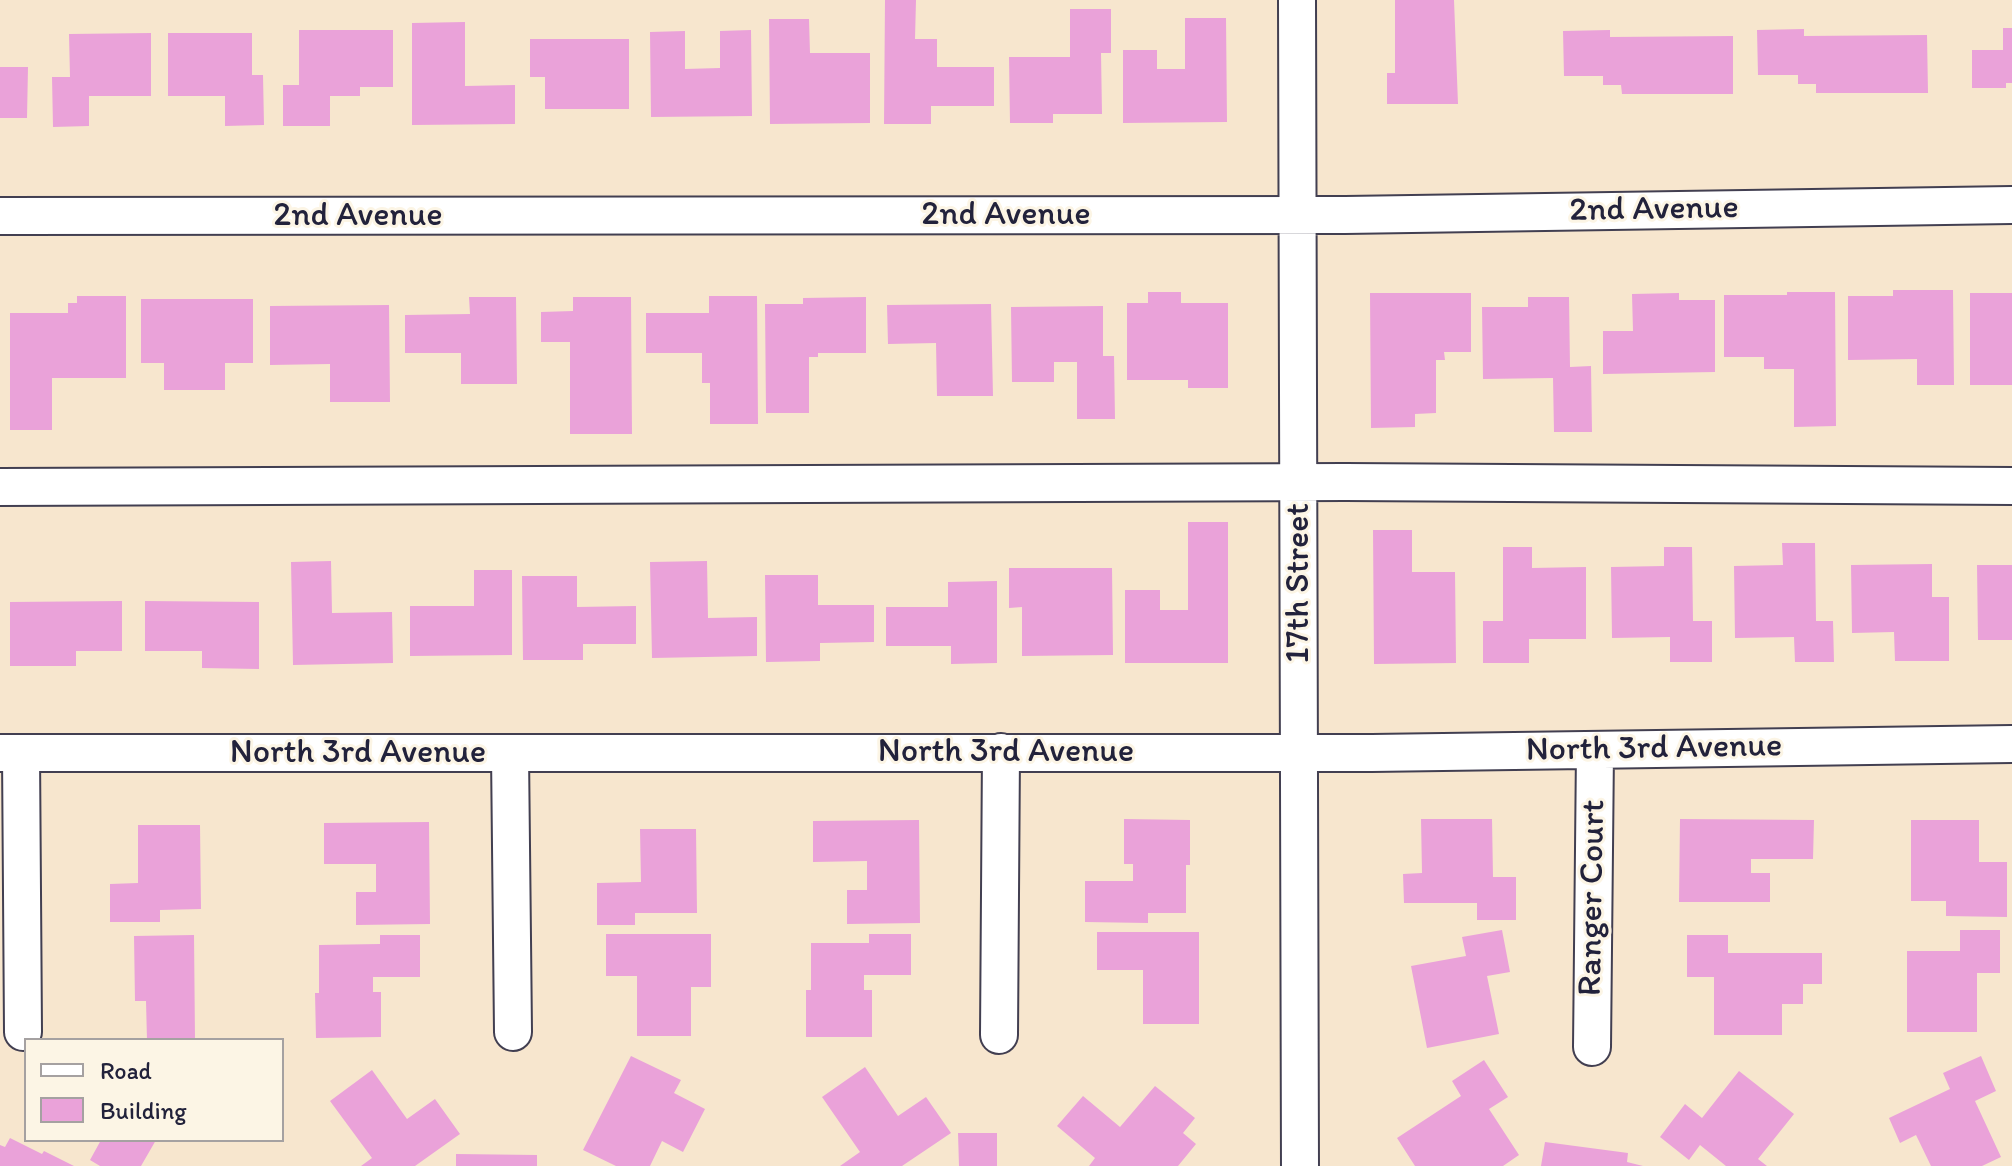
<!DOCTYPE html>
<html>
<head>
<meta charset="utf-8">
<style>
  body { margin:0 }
  #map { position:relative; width:2012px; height:1166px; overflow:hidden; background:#f7e6ce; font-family:Itim,sans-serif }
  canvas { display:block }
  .legend { position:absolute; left:24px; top:1038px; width:260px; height:104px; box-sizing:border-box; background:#fcf5e5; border:2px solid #a5a1a1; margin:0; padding:10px 14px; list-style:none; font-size:24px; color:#22223b }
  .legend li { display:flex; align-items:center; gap:16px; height:40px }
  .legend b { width:40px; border:2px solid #a5a1a1 }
</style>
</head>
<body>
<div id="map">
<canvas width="2012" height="1166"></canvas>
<ul class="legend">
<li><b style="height:10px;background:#fff"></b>Road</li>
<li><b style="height:22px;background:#eaa2d9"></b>Building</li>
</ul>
</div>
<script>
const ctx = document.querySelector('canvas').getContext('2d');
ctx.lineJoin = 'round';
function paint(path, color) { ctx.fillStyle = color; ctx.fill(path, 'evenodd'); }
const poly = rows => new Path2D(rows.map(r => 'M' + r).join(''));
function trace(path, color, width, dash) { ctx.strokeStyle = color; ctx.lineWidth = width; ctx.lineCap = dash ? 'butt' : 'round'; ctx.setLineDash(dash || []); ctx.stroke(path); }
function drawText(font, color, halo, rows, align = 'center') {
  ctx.font = font + ' Itim,sans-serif'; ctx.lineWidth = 6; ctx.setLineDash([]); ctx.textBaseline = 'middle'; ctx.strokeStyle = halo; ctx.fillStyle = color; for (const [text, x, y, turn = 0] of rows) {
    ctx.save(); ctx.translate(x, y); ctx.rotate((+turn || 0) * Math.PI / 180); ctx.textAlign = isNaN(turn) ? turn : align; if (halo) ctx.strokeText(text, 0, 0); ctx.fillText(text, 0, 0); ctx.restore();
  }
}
paint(poly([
  [885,0,916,0,915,39,937,39,937,67,994,67,994,106,931,106,931,124,884,124],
  [1395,0,1454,0,1458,104,1387,104,1387,73,1395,73],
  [1070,9,1111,9,1111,53,1101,53,1102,114,1053,114,1053,123,1010,123,1009,57,1070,57],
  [1185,18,1226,18,1227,122,1123,123,1123,50,1157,50,1157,69,1185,69],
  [769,19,809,19,810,53,870,53,870,123,770,124],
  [465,22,465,86,515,85,515,124,412,125,412,23],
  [2003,28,2012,28,2012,83,2006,83,2006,88,1972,88,1972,50,2003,50],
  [1804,29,1804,36,1927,35,1928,93,1816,93,1816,84,1798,84,1798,75,1758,75,1757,30],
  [299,30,393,30,393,87,360,87,360,96,330,96,330,126,283,126,283,85,299,85],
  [751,30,752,116,651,117,650,32,685,31,685,69,720,68,720,31],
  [1610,30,1610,37,1733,36,1733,94,1622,94,1621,85,1603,85,1603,76,1564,76,1563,31],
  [151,33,151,96,89,96,89,126,53,127,52,77,70,77,69,34],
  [168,33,252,33,252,75,263,75,264,125,225,126,225,96,168,96],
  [530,39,629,39,629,109,545,109,545,77,530,77],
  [0,67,28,67,27,118,0,118],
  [1893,290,1953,290,1954,385,1917,385,1917,359,1848,360,1848,296,1893,296],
  [1148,292,1181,292,1181,303,1228,303,1228,388,1188,388,1188,380,1127,380,1127,303,1148,303],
  [1787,292,1835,292,1836,426,1794,427,1794,369,1764,369,1764,357,1724,357,1724,295,1787,295],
  [1370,293,1471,293,1471,352,1444,352,1445,360,1436,360,1436,413,1415,414,1415,427,1371,428],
  [1679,293,1679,300,1715,300,1715,372,1603,374,1603,331,1633,331,1632,294],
  [1970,293,2012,293,2012,385,1970,385],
  [77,296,126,296,126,378,52,378,52,430,10,430,10,313,68,313,68,303,77,303],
  [709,296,757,296,758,424,710,424,710,383,702,383,702,353,646,353,646,313,709,313],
  [469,297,516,297,517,384,461,384,461,353,405,353,405,315,470,314],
  [573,297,631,297,632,434,570,434,570,342,541,342,541,312,573,311],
  [866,297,866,353,818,353,818,357,809,357,809,413,766,413,765,304,803,304,803,298],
  [1528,297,1569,297,1570,367,1591,366,1592,432,1554,432,1553,378,1483,379,1482,307,1528,307],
  [141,299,253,299,253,363,225,363,225,390,164,390,164,363,141,363],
  [991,304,993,396,937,396,936,343,888,344,887,305],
  [389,305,390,402,330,402,330,364,270,365,270,306],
  [1103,306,1103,356,1114,356,1115,419,1077,419,1077,362,1054,362,1054,382,1012,382,1011,307],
  [1188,522,1228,522,1228,663,1125,663,1125,590,1160,590,1160,610,1188,610],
  [1373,530,1412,530,1412,572,1455,572,1456,663,1374,664],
  [1782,543,1815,543,1816,621,1833,621,1834,662,1795,662,1794,637,1735,638,1734,566,1783,565],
  [1503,547,1532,547,1532,568,1586,567,1586,639,1529,639,1529,663,1483,663,1483,621,1503,621],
  [1664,547,1692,547,1693,621,1712,621,1712,662,1670,662,1670,637,1612,638,1611,567,1664,566],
  [331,561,332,613,392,612,393,663,293,665,291,562],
  [707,561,708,618,757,617,757,656,652,658,650,562],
  [1932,564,1932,597,1949,597,1949,661,1895,661,1894,632,1852,633,1851,565],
  [1977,565,2012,565,2012,640,1978,640],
  [1009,568,1112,568,1113,655,1022,656,1022,607,1009,608],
  [474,570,512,570,512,655,410,656,410,606,474,606],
  [765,575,818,575,818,605,874,605,874,642,820,643,820,661,766,662],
  [522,576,577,576,577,607,636,606,636,644,583,644,583,660,523,660],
  [997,581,997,663,951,664,951,646,886,646,886,607,948,607,948,582],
  [122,601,122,651,76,651,76,666,10,666,10,602],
  [145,601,259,602,259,669,202,668,202,651,145,651],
  [1124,819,1190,820,1190,865,1186,865,1186,913,1148,913,1148,923,1085,922,1085,881,1133,881,1133,864,1124,864],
  [1421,819,1492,819,1493,877,1516,877,1516,920,1477,920,1477,903,1404,903,1403,874,1422,873],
  [1680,819,1814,820,1813,859,1751,859,1751,873,1770,873,1770,902,1679,902],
  [919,820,920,923,847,924,847,890,867,890,867,861,813,862,813,821],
  [1911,820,1979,820,1979,862,2007,862,2007,917,1946,916,1946,901,1911,901],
  [429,822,430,924,356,925,356,892,376,892,376,864,324,864,324,823],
  [138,825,200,825,201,909,160,910,160,922,110,922,110,884,138,883],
  [640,829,696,829,697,913,635,913,635,925,597,925,597,883,641,882],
  [1502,930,1510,972,1487,976,1499,1034,1427,1048,1411,966,1466,956,1462,937],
  [1960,930,2000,930,2000,973,1977,973,1977,1032,1907,1032,1907,951,1960,951],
  [1097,932,1199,932,1199,1024,1143,1024,1143,970,1097,970],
  [606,934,711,934,711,987,691,987,691,1036,637,1036,637,976,606,976],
  [869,934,911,934,911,975,864,975,864,990,872,990,872,1037,806,1037,806,990,811,990,811,943,869,943],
  [194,935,195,1040,147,1040,146,1001,135,1001,134,936],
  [380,935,420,935,420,977,373,977,373,992,381,992,381,1037,316,1038,315,993,319,993,319,945,380,944],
  [1687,935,1728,935,1728,953,1822,953,1822,984,1803,984,1803,1004,1782,1004,1782,1035,1714,1035,1714,977,1687,977],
  [631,1056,681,1080,674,1093,705,1109,683,1152,662,1141,650,1166,616,1166,583,1150],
  [1981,1056,1996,1091,1975,1101,2001,1157,1982,1166,1931,1166,1916,1135,1900,1143,1889,1118,1950,1089,1943,1073],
  [1484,1060,1508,1097,1489,1109,1519,1155,1503,1166,1415,1166,1397,1138,1461,1096,1452,1081],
  [865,1067,898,1116,926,1097,951,1133,902,1166,840,1166,860,1152,822,1097],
  [372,1070,407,1119,435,1099,460,1134,415,1166,361,1166,372,1158,330,1101],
  [1739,1071,1794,1114,1758,1159,1767,1166,1726,1166,1700,1145,1689,1160,1660,1137,1685,1104,1702,1118],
  [1155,1086,1195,1118,1183,1133,1196,1144,1178,1166,1089,1166,1095,1158,1057,1126,1083,1096,1120,1127],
  [958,1133,997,1133,997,1166,959,1166],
  [10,1138,42,1154,44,1151,74,1166,0,1166,0,1145,5,1147],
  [101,1140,156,1140,141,1166,100,1166,90,1160],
  [1545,1142,1628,1153,1627,1162,1643,1166,1541,1166],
  [456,1154,537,1155,537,1166,456,1166]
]), '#eaa2d9');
const minor = poly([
  [1297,0,1300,1166],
  [0,216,1345,215,2012,205],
  [0,487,1345,482,2012,486],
  [0,753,1372,753,2012,744],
  [21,753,23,1032],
  [510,753,513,1032],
  [999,1035,1001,752],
  [1592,1047,1595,750]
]);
trace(minor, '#423f51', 40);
trace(minor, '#fff', 36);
drawText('34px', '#22223b', '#fcf5e5', [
  ["2nd Avenue",1654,210,-1],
  ["2nd Avenue",1006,215],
  ["2nd Avenue",358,216],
  ["17th Street",1299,583,-90],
  ["North 3rd Avenue",1654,749,-1],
  ["North 3rd Avenue",1006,752],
  ["North 3rd Avenue",358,753],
  ["Ranger Court",1593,898,-89]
]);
</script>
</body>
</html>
